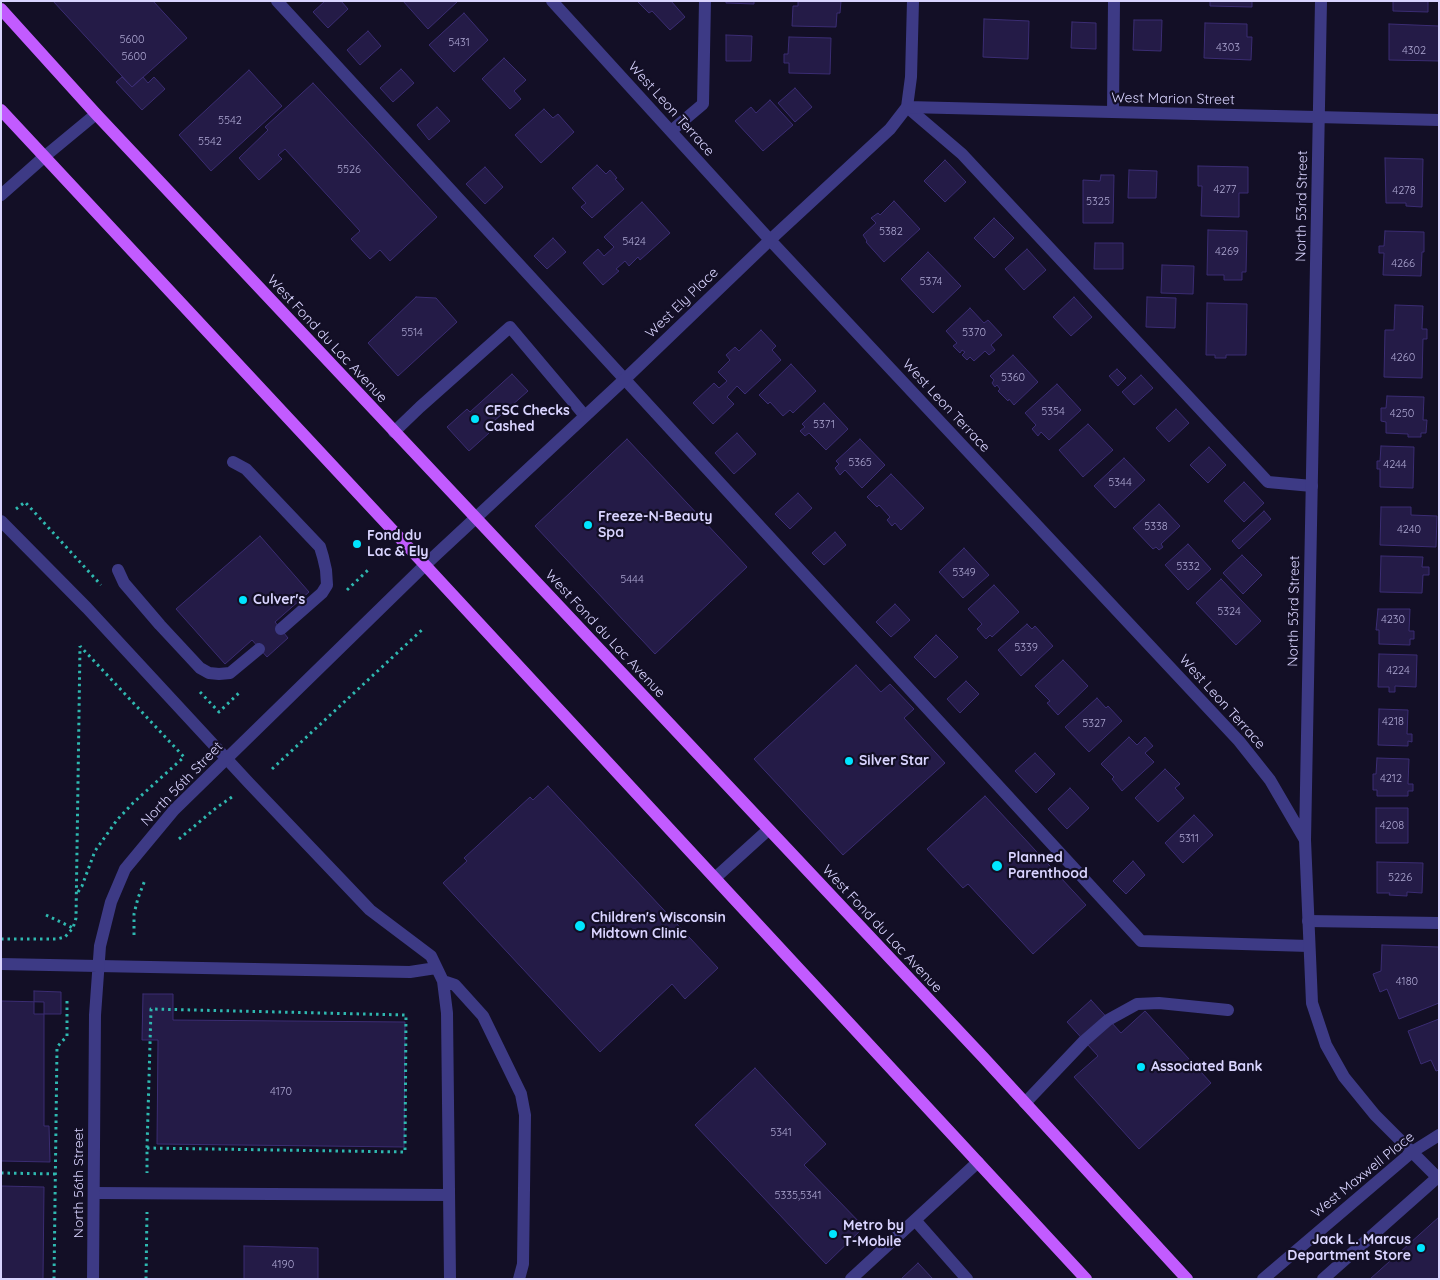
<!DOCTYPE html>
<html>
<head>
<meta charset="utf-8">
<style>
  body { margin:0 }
  #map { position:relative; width:1440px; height:1280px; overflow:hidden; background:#130f26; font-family:Quicksand,sans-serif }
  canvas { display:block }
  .frame { position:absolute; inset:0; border:2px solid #d9d4ff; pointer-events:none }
</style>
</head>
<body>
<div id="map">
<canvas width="1440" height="1280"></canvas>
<div class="frame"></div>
</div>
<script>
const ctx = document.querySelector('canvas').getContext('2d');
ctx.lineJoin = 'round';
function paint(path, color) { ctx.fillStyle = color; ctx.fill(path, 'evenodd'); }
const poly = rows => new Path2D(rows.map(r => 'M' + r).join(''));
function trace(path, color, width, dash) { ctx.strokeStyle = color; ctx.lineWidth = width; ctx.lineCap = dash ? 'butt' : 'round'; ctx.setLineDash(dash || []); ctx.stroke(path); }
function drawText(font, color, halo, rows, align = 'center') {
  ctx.font = font + ' Quicksand,sans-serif'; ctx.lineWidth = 4.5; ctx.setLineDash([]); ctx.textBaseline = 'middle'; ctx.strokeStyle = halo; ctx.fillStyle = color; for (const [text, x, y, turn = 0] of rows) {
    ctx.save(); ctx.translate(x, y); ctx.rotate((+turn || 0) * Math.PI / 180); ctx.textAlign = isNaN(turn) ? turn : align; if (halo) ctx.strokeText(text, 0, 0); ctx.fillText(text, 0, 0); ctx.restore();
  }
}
const building = poly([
  [53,1,153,1,187,38,132,87,53,1],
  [325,1,341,1,348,9,328,28,313,12,325,1],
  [403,1,458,1,428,29,403,1],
  [637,1,671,1,685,17,670,30,652,11,649,13,637,1],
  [726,1,754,1,754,4,726,3,726,1],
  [798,1,841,1,840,13,837,13,836,27,792,26,793,6,798,6,798,1],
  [1210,1,1252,1,1252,7,1210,6,1210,1],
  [1393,1,1428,1,1428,12,1393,11,1393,1],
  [464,13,488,40,454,72,429,45,464,13],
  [984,19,1029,21,1028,59,983,57,984,19],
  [1134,20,1162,20,1161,51,1133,50,1134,20],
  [1072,22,1096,23,1096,49,1071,48,1072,22],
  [1205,23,1247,24,1247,37,1252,37,1251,60,1204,58,1205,23],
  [1389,24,1439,26,1439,61,1389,60,1389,24],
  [368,31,381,46,360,65,347,50,368,31],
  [726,35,752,36,751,61,726,61,726,35],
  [789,37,831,38,830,74,789,73,789,63,784,63,784,54,788,54,789,37],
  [504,58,526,80,514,91,521,99,510,109,482,79,504,58],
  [401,69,414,83,393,102,380,88,401,69],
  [249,70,282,106,211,171,179,135,249,70],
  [122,77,132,87,143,77,148,83,154,77,165,89,142,110,116,82,122,77],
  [313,83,437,217,390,261,380,250,370,259,351,239,360,231,285,149,278,155,282,159,259,180,239,158,268,130,265,127,313,83],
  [795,88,812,107,795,122,778,103,795,88],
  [770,100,793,125,763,151,735,121,751,107,756,113,770,100],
  [437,107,450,121,429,140,417,125,437,107],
  [544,109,553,118,558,114,574,132,541,163,515,135,544,109],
  [1385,158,1423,159,1422,207,1406,206,1406,203,1386,203,1385,158],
  [945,160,966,182,945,202,924,181,945,160],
  [597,165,606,174,610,170,617,178,615,179,624,189,592,218,581,207,586,203,572,188,597,165],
  [1198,166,1248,167,1248,193,1239,193,1239,217,1201,216,1202,186,1198,186,1198,166],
  [485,167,503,187,485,204,466,184,485,167],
  [1129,170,1157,171,1156,198,1128,198,1129,170],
  [1101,175,1114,175,1113,223,1083,223,1083,180,1100,181,1101,175],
  [894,201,920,229,884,262,866,242,867,241,863,235,876,223,871,218,878,213,880,215,894,201],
  [642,202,670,233,640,260,638,257,629,266,625,261,616,269,619,271,603,285,583,263,598,249,604,256,614,247,604,237,642,202],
  [994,218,1014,238,994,258,974,238,994,218],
  [1208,230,1247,231,1246,272,1242,272,1242,280,1224,280,1224,275,1207,275,1208,230],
  [1385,231,1424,232,1424,252,1422,252,1421,276,1383,275,1384,253,1379,253,1379,246,1384,246,1385,231],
  [553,238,566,252,547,269,534,256,553,238],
  [1095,243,1123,243,1123,269,1094,269,1095,243],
  [1027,249,1046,270,1024,290,1005,269,1027,249],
  [928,252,961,286,933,313,901,279,928,252],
  [1162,265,1194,266,1193,294,1161,293,1162,265],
  [416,297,436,298,457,322,398,376,368,343,416,297],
  [1074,297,1092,317,1071,336,1053,317,1074,297],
  [1147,297,1176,298,1175,328,1146,327,1147,297],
  [1207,303,1247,304,1246,355,1226,355,1226,358,1215,358,1215,355,1206,355,1207,303],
  [1395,305,1423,306,1422,329,1427,329,1427,339,1423,339,1422,378,1384,377,1385,330,1394,330,1395,305],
  [970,308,984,323,988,320,1002,335,991,345,995,350,989,355,985,351,974,361,970,357,967,360,962,355,965,352,962,350,960,353,953,346,957,343,946,331,970,308],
  [761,330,776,346,772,350,781,360,745,394,737,386,727,397,734,404,713,424,693,403,714,383,719,388,727,381,718,372,730,360,726,355,735,347,739,351,761,330],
  [1013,355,1038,382,1014,405,1009,399,1008,401,998,391,1000,389,997,385,995,387,992,383,994,380,990,376,1013,355],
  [791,364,816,391,793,413,790,410,783,416,770,402,768,404,759,395,791,364],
  [1117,369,1126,378,1118,386,1109,376,1117,369],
  [512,374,528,391,485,429,489,433,469,451,447,427,467,409,470,412,512,374],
  [1141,375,1153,388,1134,405,1122,392,1141,375],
  [1057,384,1081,410,1049,440,1041,432,1038,436,1032,429,1036,425,1025,413,1057,384],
  [1387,396,1424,397,1423,420,1427,420,1426,433,1421,433,1421,437,1408,437,1408,434,1386,433,1386,422,1381,421,1381,408,1386,408,1387,396],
  [824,403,848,429,826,450,809,433,805,436,800,431,805,427,802,424,824,403],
  [1176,409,1189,423,1169,442,1156,428,1176,409],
  [1088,424,1113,450,1083,477,1059,450,1088,424],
  [737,433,756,454,734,474,715,453,737,433],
  [627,439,747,567,655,654,535,526,627,439],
  [860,439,885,465,862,488,845,470,840,475,835,468,839,464,836,461,860,439],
  [1381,446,1414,447,1413,488,1380,487,1380,469,1377,469,1377,461,1380,461,1381,446],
  [1209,447,1226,465,1208,483,1190,465,1209,447],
  [1124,458,1145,480,1115,508,1094,486,1124,458],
  [891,474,924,508,901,530,895,523,892,526,887,520,890,517,879,505,877,507,867,497,891,474],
  [1244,482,1264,503,1244,522,1224,501,1244,482],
  [798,493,812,508,790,529,775,514,798,493],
  [1159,504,1180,526,1161,544,1163,547,1159,550,1156,547,1153,549,1133,528,1159,504],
  [1381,507,1411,507,1411,515,1437,516,1436,547,1380,545,1381,507],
  [1264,511,1271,519,1239,549,1232,541,1264,511],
  [835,532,846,545,824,565,812,553,835,532],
  [260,536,309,592,275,622,288,638,267,657,252,640,225,664,176,609,260,536],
  [1188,544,1211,569,1188,590,1165,565,1188,544],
  [964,548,989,575,963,598,939,572,964,548],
  [1242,555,1262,575,1243,594,1223,573,1242,555],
  [1381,556,1423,557,1422,567,1429,567,1429,575,1423,575,1422,593,1380,592,1381,556],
  [1221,579,1261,621,1236,645,1196,603,1221,579],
  [994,585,1019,612,992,637,990,635,986,639,977,629,982,624,968,609,994,585],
  [895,604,910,620,891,637,876,622,895,604],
  [1378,609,1410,609,1409,631,1414,631,1414,639,1410,639,1410,645,1379,644,1379,630,1376,630,1378,609],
  [1027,624,1032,629,1035,626,1053,646,1021,676,998,650,1027,624],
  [936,635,958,657,935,678,914,657,936,635],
  [1379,654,1417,655,1416,687,1395,686,1395,692,1389,692,1389,687,1378,687,1379,654],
  [1063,660,1088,686,1058,715,1047,703,1050,701,1035,686,1063,660],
  [856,665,881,692,890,684,914,709,904,718,945,763,843,855,754,759,856,665],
  [966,681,979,694,960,713,947,699,966,681],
  [1097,698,1106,708,1108,706,1122,721,1089,752,1065,727,1097,698],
  [1379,709,1408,710,1407,734,1412,734,1412,742,1408,741,1408,746,1378,745,1379,709],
  [1129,737,1137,745,1145,737,1153,746,1145,753,1154,762,1122,791,1112,779,1114,777,1101,764,1129,737],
  [1035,753,1055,774,1036,793,1015,771,1035,753],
  [1377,758,1409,759,1408,784,1413,784,1413,791,1408,791,1408,796,1377,796,1377,790,1373,790,1373,774,1376,774,1377,758],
  [1165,769,1180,784,1175,788,1184,798,1158,822,1135,798,1165,769],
  [548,786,718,968,685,999,672,984,600,1052,443,883,467,861,464,858,530,797,533,800,548,786],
  [1070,788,1089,808,1067,829,1048,809,1070,788],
  [985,796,1086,905,1033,954,968,884,963,888,927,849,985,796],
  [1376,808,1408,808,1408,843,1376,843,1376,808],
  [1194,815,1213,835,1183,863,1165,843,1194,815],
  [1133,861,1145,875,1126,894,1113,881,1133,861],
  [1377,862,1423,863,1422,893,1407,892,1407,896,1389,895,1390,893,1377,893,1377,862],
  [1382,945,1439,947,1439,1003,1399,1019,1387,989,1380,992,1373,974,1381,971,1382,945],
  [34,991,61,992,61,1014,34,1014,34,991],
  [143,994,173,994,173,1020,405,1022,404,1147,157,1144,158,1040,142,1040,143,994],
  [1091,1000,1121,1033,1145,1011,1211,1083,1139,1149,1074,1077,1098,1056,1067,1022,1091,1000],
  [1,1001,44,1002,44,1126,49,1126,50,1162,1,1161,1,1001],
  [1439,1019,1439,1070,1436,1071,1431,1060,1421,1064,1408,1031,1439,1019],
  [755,1068,826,1144,804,1165,864,1227,826,1264,695,1125,755,1068],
  [1,1186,44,1187,43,1279,1,1279,1,1186],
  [1439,1217,1439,1279,1370,1279,1439,1217],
  [244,1246,318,1248,318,1279,244,1279,244,1246],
  [918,1263,933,1279,901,1279,918,1263]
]);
paint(building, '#241b47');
trace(building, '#3b2d73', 1);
trace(poly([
  [16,509,25,502,101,585],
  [347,590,368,570],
  [200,692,219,712,240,692],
  [272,769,424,628],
  [179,839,216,808,232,797],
  [78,892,82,886,95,851,117,820,133,803,184,757,80,646],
  [46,915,73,928],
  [134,935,134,914,138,898,145,880],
  [1,939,57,939,65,937,73,928,76,918,80,646],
  [147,1148,405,1152,406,1015,151,1009,147,1148,147,1173],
  [1,1173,56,1174],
  [54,1279,57,1047,67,1036,67,997],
  [146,1279,147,1212]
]), '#2fb8b0', 3, [2.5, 4]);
trace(poly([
  [277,1,1141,941,1309,946],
  [907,107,962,154,1268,482,1312,486],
  [1113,112,1114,1],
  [671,131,703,104,705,1],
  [1,195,44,157,96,114],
  [394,432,420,407,510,327,585,416],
  [233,462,246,469,320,547,323,557,326,570,327,585,322,593,281,629],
  [1,521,87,608,249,783,370,910,431,956,443,981,447,1013,450,1279],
  [118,570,124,583,160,625,200,668,209,673,219,674,230,673,259,649],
  [715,878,768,830],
  [1308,921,1439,923],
  [98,966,410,972,436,968],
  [443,981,455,985,483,1016,521,1094,525,1115,523,1264,519,1279],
  [1025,1103,1084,1041,1108,1020,1137,1004,1159,1003,1228,1010],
  [94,1193,449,1195],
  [915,1220,967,1279],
  [851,1279,978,1162]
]), '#3d3a85', 12);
trace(poly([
  [552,1,770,240,1239,741,1270,780,1305,840],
  [1321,1,1305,840,1312,1003,1326,1045,1344,1077,1375,1115,1438,1178],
  [907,107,1439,120],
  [1,964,98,966],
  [93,1279,95,1015,100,946,111,902,125,869,174,810,425,565,625,379,770,240,890,129,907,107,911,77,913,1],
  [1263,1279,1412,1152,1439,1135],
  [1323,1279,1439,1176]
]), '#3d3a85', 12);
trace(poly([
  [1,9,96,114,983,1057,1187,1279],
  [1,110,425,565,1086,1279]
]), '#c25bff', 12);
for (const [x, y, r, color] of [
  [475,419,5,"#00e5ff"],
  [588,525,5,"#00e5ff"],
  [357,544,5,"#00e5ff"],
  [243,600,5,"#00e5ff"],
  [849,761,5,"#00e5ff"],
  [997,866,6,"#00e5ff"],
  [580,926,6,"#00e5ff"],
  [1141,1067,5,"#00e5ff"],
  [833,1234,5,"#00e5ff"],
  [1421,1248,5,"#00e5ff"]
]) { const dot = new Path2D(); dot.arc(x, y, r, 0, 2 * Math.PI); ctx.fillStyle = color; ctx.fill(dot); trace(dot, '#130f26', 2); }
drawText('11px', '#aca6d1', null, [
  ["5600",132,40],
  ["5431",459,43],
  ["4303",1228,48],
  ["4302",1414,51],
  ["5600",134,57],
  ["5542",230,121],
  ["5542",210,142],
  ["5526",349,170],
  ["4277",1225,190],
  ["4278",1404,191],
  ["5325",1098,202],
  ["5382",891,232],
  ["5424",634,242],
  ["4269",1227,252],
  ["4266",1403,264],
  ["5374",931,282],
  ["5514",412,333],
  ["5370",974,333],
  ["4260",1403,358],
  ["5360",1013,378],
  ["5354",1053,412],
  ["4250",1402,414],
  ["5371",824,425],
  ["5365",860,463],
  ["4244",1395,465],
  ["5344",1120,483],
  ["5338",1156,527],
  ["4240",1409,530],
  ["5332",1188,567],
  ["5349",964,573],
  ["5444",632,580],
  ["5324",1229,612],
  ["4230",1393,620],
  ["5339",1026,648],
  ["4224",1398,671],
  ["4218",1393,722],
  ["5327",1094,724],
  ["4212",1391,779],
  ["4208",1392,826],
  ["5311",1189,839],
  ["5226",1400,878],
  ["4180",1407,982],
  ["4170",281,1092],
  ["5341",781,1133],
  ["5335,5341",798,1196],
  ["4190",283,1265]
]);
drawText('14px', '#d9d4ff', '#130f26', [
  ["West Marion Street",1173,99,1],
  ["West Leon Terrace",671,109,48],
  ["North 53rd Street",1302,206,-89],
  ["West Ely Place",682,303,-44],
  ["West Fond du Lac Avenue",327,339,47],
  ["West Leon Terrace",946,406,47],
  ["North 53rd Street",1294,611,-89],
  ["West Fond du Lac Avenue",605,634,47],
  ["West Leon Terrace",1222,702,48],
  ["North 56th Street",182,784,-46],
  ["West Fond du Lac Avenue",882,929,47],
  ["West Maxwell Place",1363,1175,-39],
  ["North 56th Street",79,1183,-90]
]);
drawText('bold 14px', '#d9d4ff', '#130f26', [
  ["CFSC Checks",485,411],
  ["Cashed",485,427],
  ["Freeze-N-Beauty",598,517],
  ["Spa",598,533],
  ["Fond du",367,536],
  ["Lac & Ely",367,552],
  ["Culver's",253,600],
  ["Silver Star",859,761],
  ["Planned",1008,858],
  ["Parenthood",1008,874],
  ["Children's Wisconsin",591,918],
  ["Midtown Clinic",591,934],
  ["Associated Bank",1151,1067],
  ["Metro by",843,1226],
  ["T-Mobile",843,1242],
  ["Jack L. Marcus",1411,1240,"right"],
  ["Department Store",1411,1256,"right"]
], 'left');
</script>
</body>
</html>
